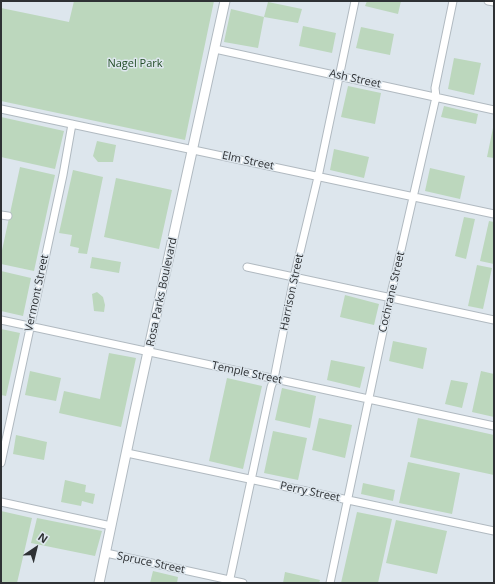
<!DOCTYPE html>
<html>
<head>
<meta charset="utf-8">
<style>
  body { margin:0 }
  #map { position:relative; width:495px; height:584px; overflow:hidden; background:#dde6ed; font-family:"Open Sans",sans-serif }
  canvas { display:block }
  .frame { position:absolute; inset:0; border:2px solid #2e3134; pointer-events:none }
  .north { position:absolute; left:16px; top:528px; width:40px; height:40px; -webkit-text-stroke:3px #dde6ed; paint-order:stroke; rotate:35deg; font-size:11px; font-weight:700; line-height:16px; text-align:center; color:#2e3134 }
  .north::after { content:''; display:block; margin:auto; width:14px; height:18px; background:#2e3134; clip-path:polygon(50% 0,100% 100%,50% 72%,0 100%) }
</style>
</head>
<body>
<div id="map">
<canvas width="495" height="584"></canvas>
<div class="frame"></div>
<div class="north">N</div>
</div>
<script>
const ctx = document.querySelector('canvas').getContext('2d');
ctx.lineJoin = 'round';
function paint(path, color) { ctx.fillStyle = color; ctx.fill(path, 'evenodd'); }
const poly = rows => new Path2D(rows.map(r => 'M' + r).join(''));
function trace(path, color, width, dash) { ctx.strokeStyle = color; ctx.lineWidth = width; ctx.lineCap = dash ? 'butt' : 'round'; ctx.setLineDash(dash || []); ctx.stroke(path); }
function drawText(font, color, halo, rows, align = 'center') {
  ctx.font = font + ' "Open Sans",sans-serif'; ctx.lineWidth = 3; ctx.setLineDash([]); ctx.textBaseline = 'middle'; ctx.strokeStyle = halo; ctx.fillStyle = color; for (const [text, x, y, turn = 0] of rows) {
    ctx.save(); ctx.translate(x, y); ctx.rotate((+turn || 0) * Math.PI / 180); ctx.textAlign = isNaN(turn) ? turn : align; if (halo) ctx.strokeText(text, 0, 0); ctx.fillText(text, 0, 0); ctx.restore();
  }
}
paint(poly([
  [74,1,214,1,185,140,1,101,1,8,69,22],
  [367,1,401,1,398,14,365,6],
  [268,2,302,9,298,23,264,17,258,48,224,42,231,9,264,17],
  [303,26,336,33,332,53,299,46],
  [361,27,394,34,390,55,356,48],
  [454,58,481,63,474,95,448,89],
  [348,86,381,93,375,124,341,117],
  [444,106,478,114,476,124,441,117],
  [1,117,64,131,55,169,1,157],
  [494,123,494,158,487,157],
  [97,141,116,145,113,162,98,162,93,156],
  [334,149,369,157,364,178,330,170],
  [20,167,55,175,34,271,1,264,1,255],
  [430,168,465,176,460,199,425,191],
  [73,170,103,177,87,254,78,253,79,248,70,246,72,235,59,233],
  [116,178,172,190,159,249,104,237],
  [464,217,475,219,466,259,455,256],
  [489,221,494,222,494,264,480,261],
  [92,257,121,262,119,273,90,268],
  [477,265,492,268,483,309,468,306],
  [1,271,31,278,23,316,1,311],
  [97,292,103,297,105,305,104,312,94,311,92,294],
  [345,295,379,304,374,325,340,317],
  [1,329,20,333,6,396,1,395],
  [393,341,427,348,423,369,389,361],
  [109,353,136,358,121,427,59,413,64,391,100,399],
  [331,360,365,367,360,388,327,380],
  [30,371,61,378,56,401,25,395],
  [481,371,494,374,494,417,472,412],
  [227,378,262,386,243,469,209,461],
  [451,380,468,383,462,408,445,404],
  [282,388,316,396,310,428,275,420],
  [319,418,352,425,345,458,312,450],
  [418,418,494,435,494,475,410,457],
  [273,431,307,438,298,480,264,473],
  [16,435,47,442,44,460,13,454],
  [408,462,460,473,452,514,399,503],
  [65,480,86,485,85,492,95,494,93,504,82,501,81,506,61,502],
  [363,483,395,490,393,501,361,494],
  [1,511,32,518,17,583,1,583],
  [357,512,392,519,378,583,341,583],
  [37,518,102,531,95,556,31,543],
  [396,520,447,531,437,574,386,563],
  [153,571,178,577,177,583,150,583],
  [285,572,320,580,319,583,283,583]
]), '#bcd7bd');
const minor = poly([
  [488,1,494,2],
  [215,49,494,110],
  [1,109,494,214],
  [1,215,8,216],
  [247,267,494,320],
  [1,320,494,426],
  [127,453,494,531],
  [1,463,63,175,72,124],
  [1,502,111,526],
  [106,553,243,583],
  [229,583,271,387,274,379,294,277,318,177,355,1],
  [330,583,390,298,436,97,435,88,453,1]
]);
const tertiary = poly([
  [99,583,135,411,225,1]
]);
trace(minor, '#b1bac1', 9);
trace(tertiary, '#b1bac1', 11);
trace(minor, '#fff', 7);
trace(tertiary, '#fff', 9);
drawText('11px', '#224d27', '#dde6ed', [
  ["Nagel Park",135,64]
]);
drawText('11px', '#2e3134', '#dde6ed', [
  ["Ash Street",355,79,12],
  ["Elm Street",248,161,12],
  ["Rosa Parks Boulevard",162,292,-78],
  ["Harrison Street",292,292,-78],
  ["Cochrane Street",392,292,-77],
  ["Vermont Street",37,293,-78],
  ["Temple Street",247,373,12],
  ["Perry Street",310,492,12],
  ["Spruce Street",151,563,12]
]);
</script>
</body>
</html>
